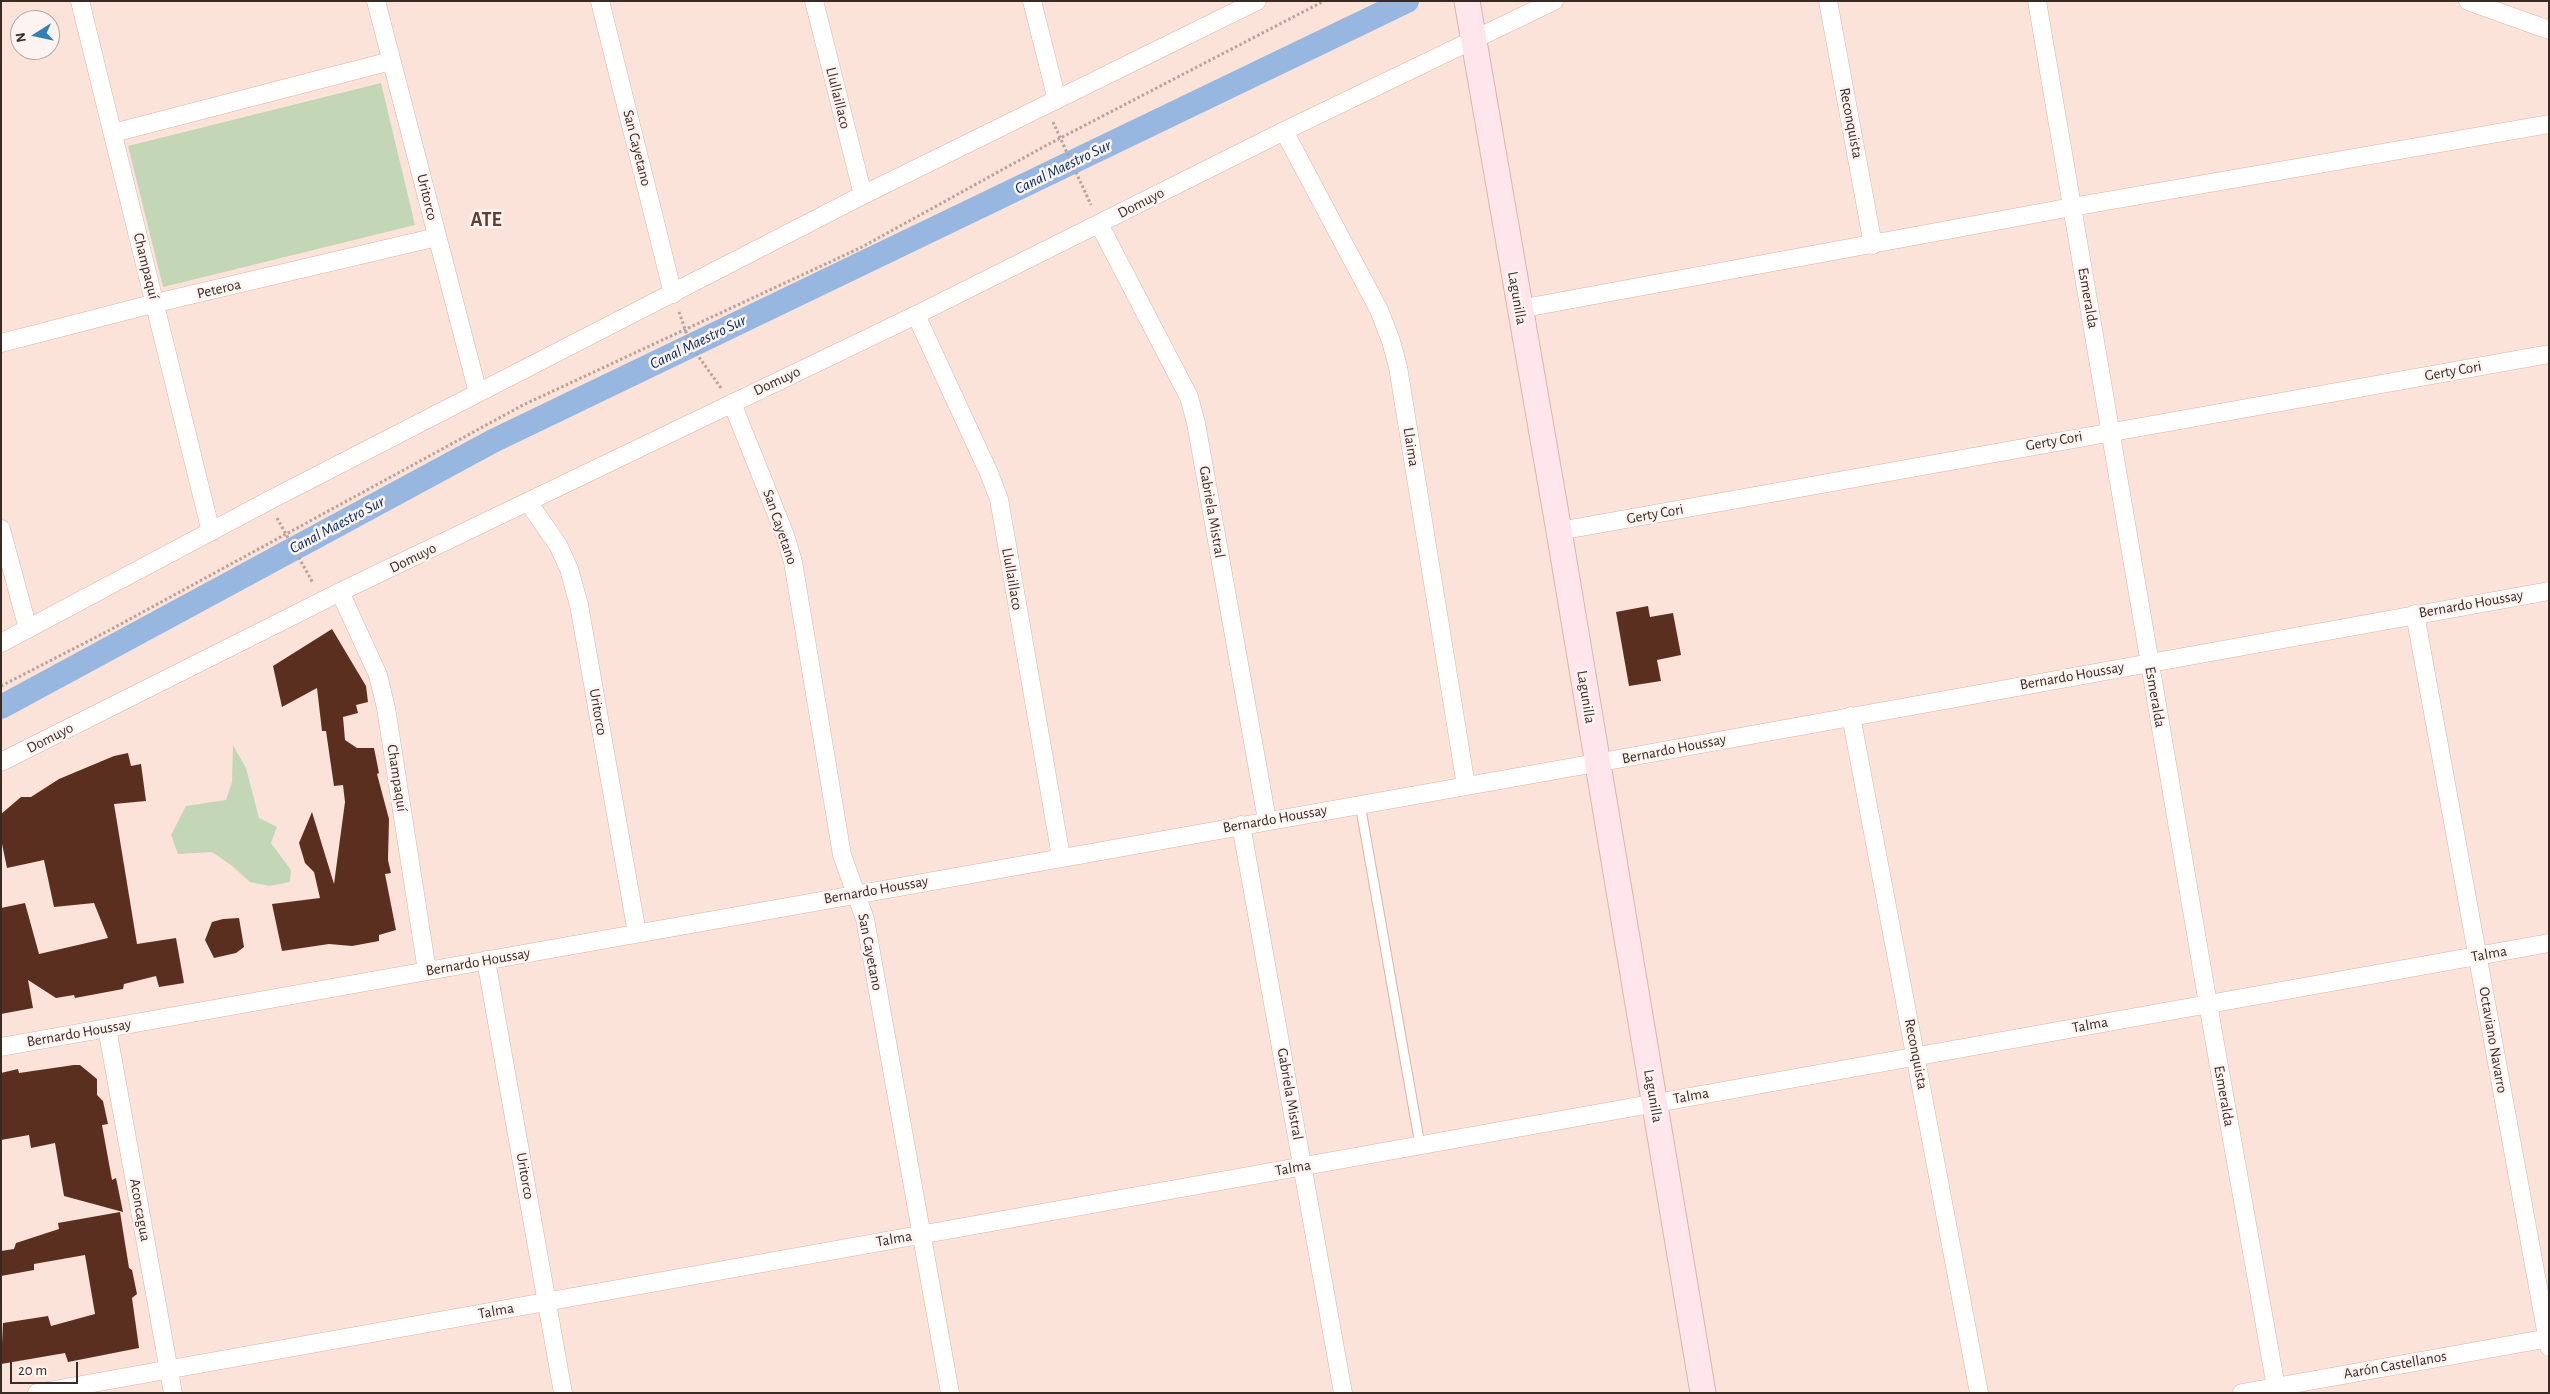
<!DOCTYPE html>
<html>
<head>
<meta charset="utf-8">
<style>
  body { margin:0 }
  #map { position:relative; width:2550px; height:1394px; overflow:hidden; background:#fbe3da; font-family:"Alegreya Sans",sans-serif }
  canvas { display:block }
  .frame { position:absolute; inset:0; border:2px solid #392a24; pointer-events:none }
  .north { position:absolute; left:10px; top:10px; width:50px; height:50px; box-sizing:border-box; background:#fdf4f1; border:1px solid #afa39f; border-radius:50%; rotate:260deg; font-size:14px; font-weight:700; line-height:20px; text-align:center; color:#392a24 }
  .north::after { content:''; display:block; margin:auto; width:18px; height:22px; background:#3380b3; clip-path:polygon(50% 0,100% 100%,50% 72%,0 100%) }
  .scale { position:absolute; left:10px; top:1362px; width:68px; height:22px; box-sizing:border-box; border:2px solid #392a24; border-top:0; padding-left:6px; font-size:15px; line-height:18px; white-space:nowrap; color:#392a24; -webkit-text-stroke:4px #fdf4f1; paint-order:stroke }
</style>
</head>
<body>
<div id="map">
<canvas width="2550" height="1394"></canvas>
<div class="frame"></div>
<div class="north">N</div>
<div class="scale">20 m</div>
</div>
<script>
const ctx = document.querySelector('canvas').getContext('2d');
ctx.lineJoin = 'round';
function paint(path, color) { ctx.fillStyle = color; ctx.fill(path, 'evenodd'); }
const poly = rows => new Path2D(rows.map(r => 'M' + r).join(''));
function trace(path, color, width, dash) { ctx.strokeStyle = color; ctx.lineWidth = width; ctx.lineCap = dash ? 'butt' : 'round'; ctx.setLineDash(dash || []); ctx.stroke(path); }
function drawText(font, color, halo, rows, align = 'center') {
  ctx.font = font + ' "Alegreya Sans",sans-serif'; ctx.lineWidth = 5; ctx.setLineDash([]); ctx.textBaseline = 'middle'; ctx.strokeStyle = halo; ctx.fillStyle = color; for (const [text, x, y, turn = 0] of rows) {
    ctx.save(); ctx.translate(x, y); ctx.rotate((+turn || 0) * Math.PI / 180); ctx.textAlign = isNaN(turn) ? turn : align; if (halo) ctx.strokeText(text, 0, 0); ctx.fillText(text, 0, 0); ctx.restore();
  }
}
paint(poly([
  [381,83,415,225,163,287,128,146],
  [233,745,246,768,259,818,277,827,271,843,291,870,290,882,269,886,250,882,231,865,212,852,178,854,171,835,186,806,226,800,232,782]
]), '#c3d7b6');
trace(poly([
  [1,707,493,441,1407,1]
]), '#97b7e0', 24);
paint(poly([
  [1648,606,1650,617,1673,613,1681,655,1657,660,1661,681,1629,686,1616,612],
  [332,629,366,686,368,702,356,705,358,713,343,717,345,740,357,748,374,748,379,773,377,774,389,819,388,860,391,873,385,874,396,930,379,935,379,941,352,946,329,944,282,951,272,904,320,898,314,872,305,863,299,843,312,812,334,884,345,802,343,785,334,786,326,731,322,731,317,688,282,707,273,666],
  [128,753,131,766,141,764,146,801,114,804,137,944,176,938,184,983,159,987,156,976,124,984,123,989,75,998,74,995,56,998,28,980,33,1008,1,1014,1,908,25,903,39,954,108,938,94,903,54,907,44,860,7,868,1,839,1,814,21,797,31,797,59,779,114,756],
  [239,918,244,947,236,953,214,958,205,940,212,922,223,919],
  [74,1065,80,1065,97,1079,97,1095,103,1101,108,1124,102,1125,112,1180,116,1178,123,1212,64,1196,55,1143,31,1148,29,1135,1,1140,1,1073,18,1069,19,1073],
  [120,1212,129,1268,132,1270,137,1294,132,1298,139,1348,68,1362,65,1353,1,1364,3,1323,48,1316,51,1326,95,1314,85,1255,34,1264,34,1270,1,1276,1,1251,14,1249,16,1243,59,1229,58,1223]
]), '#5b2f1f');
const service = poly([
  [1360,804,1420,1145]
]);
const minor = poly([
  [80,1,211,532],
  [376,1,478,393],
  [600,1,673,294],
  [814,1,863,195],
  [1032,1,1057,100],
  [1828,1,1873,245],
  [2037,1,2208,1004,2277,1393],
  [2468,1,2549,30],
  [1284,131,1379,310,1391,341,1398,367,1466,786],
  [113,133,391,61],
  [1099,224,1189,397,1196,423,1267,820],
  [1519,309,2072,207,2549,124],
  [916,315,989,473,999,499,1061,857],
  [1,343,156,303,437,237],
  [732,403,785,535,793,562,842,855,865,919,950,1393],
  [528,502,558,545,569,569,579,605,637,933],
  [1,529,28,629],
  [1559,531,2549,354],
  [340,592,378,675,386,708,427,971],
  [2415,614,2549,1347],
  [1,643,268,501,863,195,1257,1],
  [1851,716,1979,1393],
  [1,762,340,592,916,315,1284,131,1554,1],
  [1241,825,1343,1393],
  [486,960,563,1393],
  [107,1028,173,1393],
  [1,1047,1596,763,2549,591],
  [37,1393,2549,943],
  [2242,1393,2549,1338]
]);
const secondary = poly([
  [1467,1,1559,531,1703,1393]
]);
trace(service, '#dab4a6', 11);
trace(minor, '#dab4a6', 19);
trace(secondary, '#dab4a6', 27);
trace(poly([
  [1053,122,1091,205],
  [679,312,691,346,721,388],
  [277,518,313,583],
  [1,686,108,631,523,405,862,247,1047,145,1324,1]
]), '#b7a39b', 3, [2.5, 2.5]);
trace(service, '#fff', 9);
trace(minor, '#fff', 18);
trace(secondary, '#ffe6ed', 25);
drawText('15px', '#392a24', '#fdf4f1', [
  ["Llullaillaco",838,98,76],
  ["Reconquista",1851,123,79],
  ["San Cayetano",637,148,76],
  ["Uritorco",427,197,76],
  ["Domuyo",1141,203,-27],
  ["Champaquí",146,266,76],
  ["Peteroa",219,289,-13],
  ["Lagunilla",1517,298,80],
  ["Esmeralda",2088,298,80],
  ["Gerty Cori",2453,371,-10],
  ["Domuyo",777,381,-25],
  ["Gerty Cori",2054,441,-10],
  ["Llaima",1411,447,81],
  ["Gabriela Mistral",1212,512,80],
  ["Gerty Cori",1655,514,-10],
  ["San Cayetano",780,527,71],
  ["Domuyo",413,558,-26],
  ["Llullaillaco",1012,579,80],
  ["Bernardo Houssay",2471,604,-10],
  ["Bernardo Houssay",2072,676,-10],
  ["Lagunilla",1586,697,81],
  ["Esmeralda",2155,697,80],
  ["Uritorco",598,712,80],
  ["Domuyo",50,738,-27],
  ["Bernardo Houssay",1674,749,-11],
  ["Champaquí",397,778,81],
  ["Bernardo Houssay",1275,819,-10],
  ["Bernardo Houssay",876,890,-10],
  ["San Cayetano",870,952,79],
  ["Talma",2489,954,-10],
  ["Bernardo Houssay",478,962,-10],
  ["Talma",2090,1025,-10],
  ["Bernardo Houssay",79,1033,-10],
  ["Octaviano Navarro",2493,1040,80],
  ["Reconquista",1916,1054,79],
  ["Gabriela Mistral",1290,1094,80],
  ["Lagunilla",1653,1096,80],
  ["Talma",1691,1096,-10],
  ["Esmeralda",2224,1096,80],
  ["Talma",1293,1168,-10],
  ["Uritorco",525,1176,80],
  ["Aconcagua",140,1210,80],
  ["Talma",894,1239,-10],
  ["Talma",496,1311,-10],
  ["Aarón Castellanos",2395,1365,-10]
]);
drawText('italic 16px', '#002a5b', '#fdf4f1', [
  ["Canal Maestro Sur",1063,167,-26],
  ["Canal Maestro Sur",698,342,-26],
  ["Canal Maestro Sur",337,525,-28]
]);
drawText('bold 20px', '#604034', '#fdf4f1', [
  ["ATE",486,220]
]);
</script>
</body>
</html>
